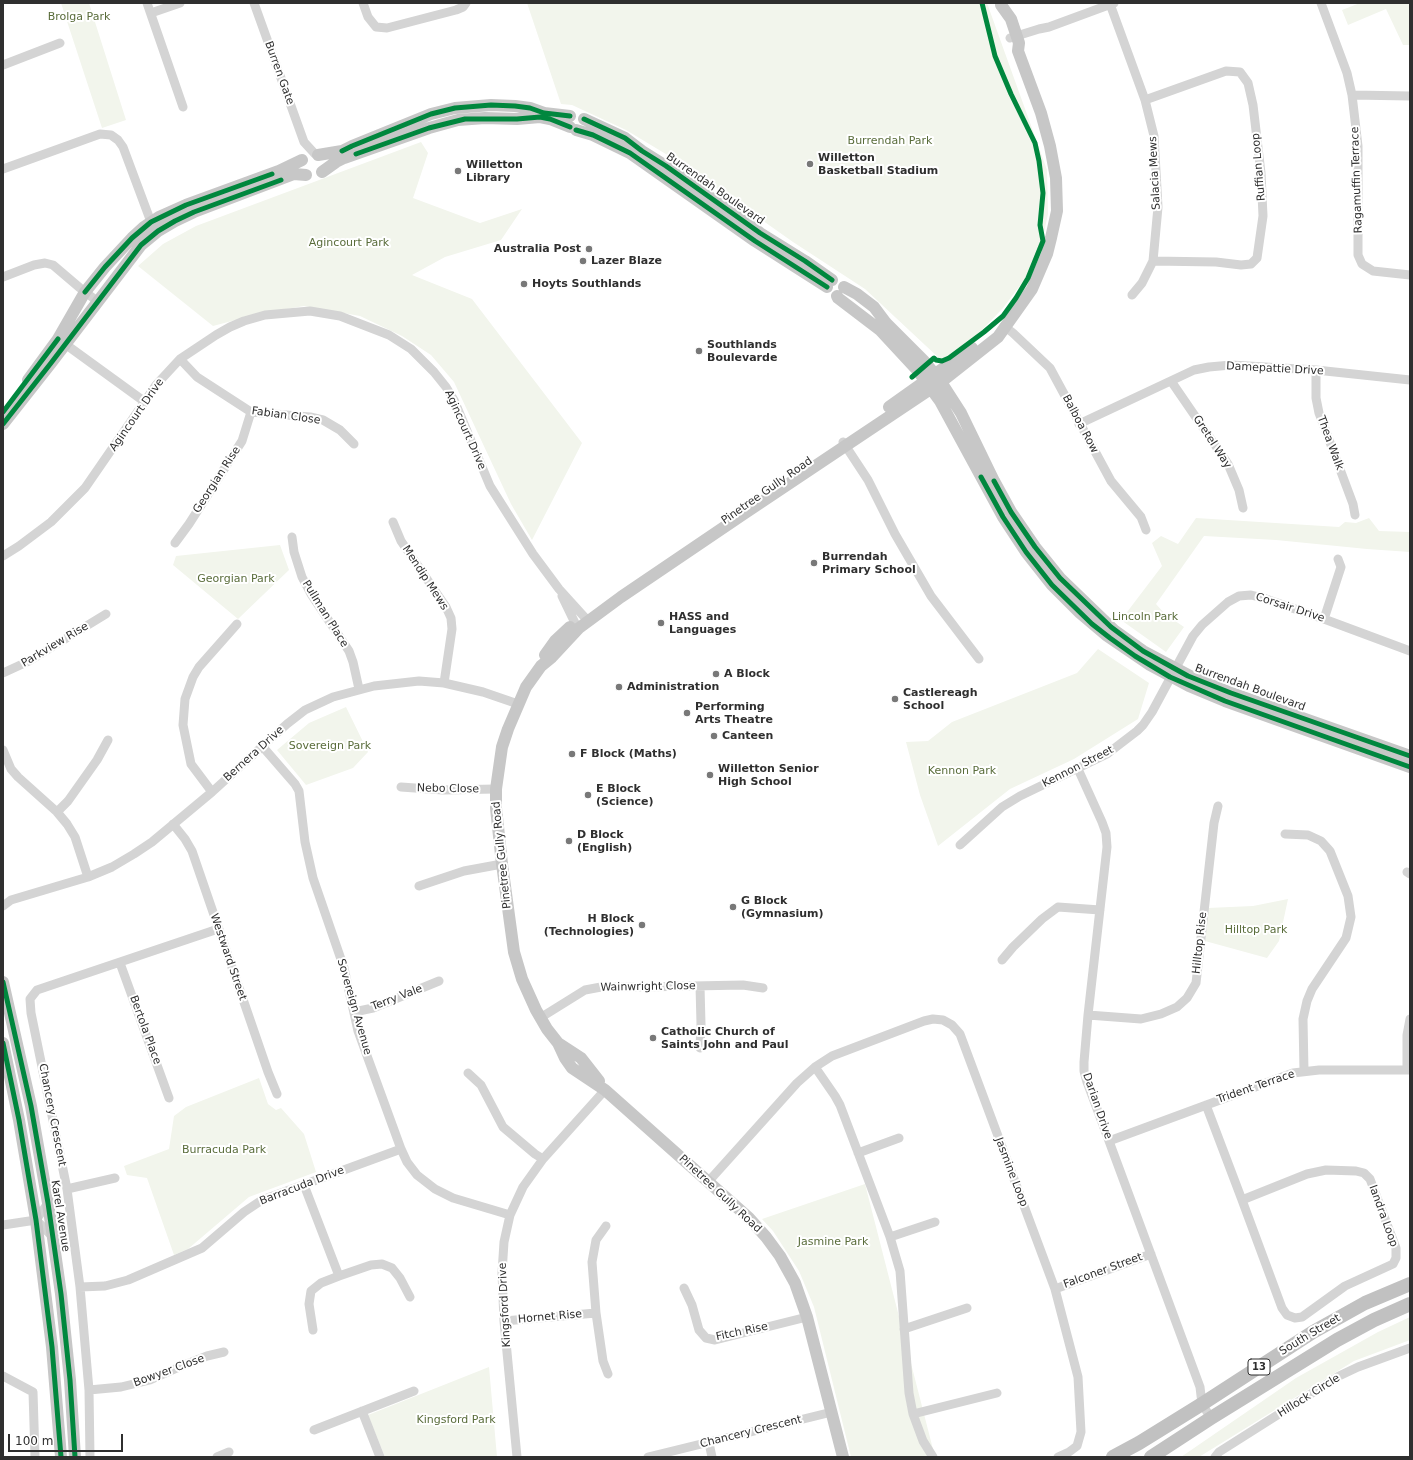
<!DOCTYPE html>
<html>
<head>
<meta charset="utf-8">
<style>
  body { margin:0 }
  #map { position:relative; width:1413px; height:1460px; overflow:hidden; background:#fff; font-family:"DejaVu Sans",sans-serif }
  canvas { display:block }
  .frame { position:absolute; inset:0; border:4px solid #2f2f2f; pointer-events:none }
  .scale { position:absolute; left:8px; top:1434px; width:115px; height:18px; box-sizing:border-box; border:2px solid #2f2f2f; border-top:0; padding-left:5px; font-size:12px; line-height:14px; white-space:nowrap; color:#2f2f2f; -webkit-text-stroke:3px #fff; paint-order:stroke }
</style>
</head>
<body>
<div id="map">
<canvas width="1413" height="1460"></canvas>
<div class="frame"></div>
<div class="scale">100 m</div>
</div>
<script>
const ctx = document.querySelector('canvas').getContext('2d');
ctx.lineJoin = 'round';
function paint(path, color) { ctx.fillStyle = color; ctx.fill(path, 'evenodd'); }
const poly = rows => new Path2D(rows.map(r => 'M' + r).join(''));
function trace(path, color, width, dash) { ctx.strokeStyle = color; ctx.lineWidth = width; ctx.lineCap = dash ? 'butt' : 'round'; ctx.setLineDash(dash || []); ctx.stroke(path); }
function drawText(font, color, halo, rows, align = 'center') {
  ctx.font = font + ' "DejaVu Sans",sans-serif'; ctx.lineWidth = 4; ctx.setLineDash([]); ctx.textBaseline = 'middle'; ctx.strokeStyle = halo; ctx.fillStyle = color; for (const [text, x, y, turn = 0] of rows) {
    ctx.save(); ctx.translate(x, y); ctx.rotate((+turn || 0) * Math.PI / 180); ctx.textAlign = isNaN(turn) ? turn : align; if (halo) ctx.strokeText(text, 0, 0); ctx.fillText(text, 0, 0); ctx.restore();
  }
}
paint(poly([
  [61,3,89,3,126,120,102,128],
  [527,3,987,3,1047,170,1048,214,1041,246,1025,279,1003,308,979,333,954,354,940,359,865,289,793,242,684,165,626,130,572,105,561,104],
  [1360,3,1410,3,1410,45,1403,45,1386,9,1348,25,1342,10],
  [421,142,428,153,413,198,480,223,522,209,501,240,445,257,412,275,472,299,582,443,532,540,511,504,454,382,431,355,402,336,360,316,304,306,262,313,213,326,138,266,163,244,196,226],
  [1196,518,1339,527,1345,522,1356,523,1369,518,1379,531,1410,532,1410,552,1367,549,1276,540,1204,536,1156,604,1165,614,1184,627,1166,652,1121,620,1162,566,1152,543,1161,536,1178,544],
  [280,545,289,570,238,619,173,565,176,556],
  [1098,649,1149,683,1138,719,1074,759,1010,789,938,846,920,795,906,742,928,741,952,722,1077,673],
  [346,707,368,752,353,768,306,785,277,750,309,723],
  [1288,899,1279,941,1267,958,1205,941,1208,908,1253,906],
  [259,1078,268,1104,276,1110,281,1108,304,1134,316,1172,249,1197,188,1249,174,1255,147,1178,127,1175,124,1166,169,1149,174,1116,186,1107],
  [865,1184,935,1457,851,1457,814,1307,799,1271,773,1231,762,1219],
  [1410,1317,1410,1340,1354,1361,1199,1457,1181,1457,1296,1378,1378,1332],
  [489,1367,497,1457,385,1457,368,1415]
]), '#f2f5ec');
trace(poly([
  [147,3,183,107],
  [254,3,304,142,315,154],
  [363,3,368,17,376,27,387,28,456,10,463,7,466,3],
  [1321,3,1347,73,1352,95,1358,146,1358,255,1362,264,1373,271,1410,275],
  [1110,4,1145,100,1154,136,1158,207,1153,261,1142,283,1132,295],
  [151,13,180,3],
  [1010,38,1039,29,1049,27,1114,3],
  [3,65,60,43],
  [1352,95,1410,96],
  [1145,100,1226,71,1240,72,1248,83,1253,105,1261,173,1263,216,1257,258,1251,264,1241,265,1216,262,1153,261],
  [3,169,100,134,111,135,118,140,123,147,151,222,154,226],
  [3,277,34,265,45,263,53,265,80,288,97,301],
  [1004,326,1013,333,1050,368,1111,481,1141,517,1146,530],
  [61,341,145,402],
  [180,359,197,377,251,412,310,417,323,420,340,430,354,444],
  [1316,370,1316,398,1319,413,1353,504,1355,515],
  [1171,381,1228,464,1239,490,1243,508],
  [1079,424,1194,370,1209,367,1231,365,1316,370,1410,380],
  [843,442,868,480,895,534,931,596,979,659],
  [393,522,401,541,446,607,451,618,452,629,444,683],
  [292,537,294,552,302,577,311,594,349,651,353,662,359,689],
  [175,543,189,524,242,441,251,412],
  [3,556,19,546,51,522,85,488,156,385,180,359,216,335,230,327,244,321,265,315,310,311,340,316,389,335,411,349,434,372,446,387,454,400,490,486,533,554,559,589,588,621],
  [562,596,575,623,579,628],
  [1324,619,1341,567,1338,559],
  [3,673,29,661,106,614],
  [262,746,295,784,299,791,305,842,313,878,344,968,358,1031,401,1149,407,1162,417,1175,435,1189,453,1198,510,1215],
  [3,750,11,769,18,777,57,812,67,824,75,837,88,877],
  [1078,769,1102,822,1106,833,1107,847,1088,1015,1084,1062,1084,1071,1087,1082,1109,1141,1200,1387,1202,1404,1211,1418],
  [401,787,443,790,496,789],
  [212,792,191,764,183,725,185,699,193,677,199,667,237,624],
  [57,812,68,801,97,760,108,740],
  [173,824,185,839,192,851,268,1072,277,1094],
  [1285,834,1308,835,1321,841,1330,851,1348,896,1351,917,1346,938,1312,989,1307,1001,1303,1019,1304,1071],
  [960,845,1002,807,1020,796,1107,754,1137,731,1143,725,1152,712,1193,636,1202,625,1228,602,1239,596,1251,595,1263,598,1324,619,1410,651],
  [1407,872,1410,874],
  [419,886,464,871,502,864],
  [3,906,11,900,88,877,112,867,134,854,152,842,212,792,287,724,305,710,333,697,374,686,419,681,444,683,483,692,518,704],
  [1002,960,1013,947,1042,919,1058,907,1100,910],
  [120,963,169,1098],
  [700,986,701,1024,700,1048],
  [354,1012,373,1008,439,981],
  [1088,1015,1141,1019,1161,1014,1177,1007,1187,998,1196,983,1214,823,1218,806],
  [540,1018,585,990,601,987,643,987,743,985,763,988],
  [815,1067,835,1096,840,1105,890,1237,900,1271,909,1393,913,1414,923,1441,933,1457],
  [1407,1070,1407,1035,1410,1019],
  [468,1073,481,1085,503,1127,535,1154,543,1159],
  [1206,1105,1242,1200,1307,1174,1326,1170,1356,1171,1364,1173,1370,1179,1396,1248,1396,1258,1393,1264,1345,1286,1302,1317,1295,1318,1287,1315,1282,1308,1242,1200],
  [1109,1141,1293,1073,1319,1070,1410,1070],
  [858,1153,899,1138],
  [708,1182,797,1083,815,1067,832,1056,924,1021,933,1019,943,1020,952,1025,960,1034,1055,1289,1078,1377,1081,1432,1077,1446,1069,1452,1058,1457],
  [304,1185,339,1276],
  [67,1189,115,1178],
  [48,1203,36,1220,53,1237],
  [3,1225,36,1220],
  [890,1237,935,1222],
  [80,1287,105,1286,128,1280,202,1248,244,1212,262,1200,401,1149],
  [684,1288,692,1305,699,1330,706,1338,715,1340,807,1317],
  [1055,1289,1151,1254],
  [596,1313,603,1361,608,1374],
  [504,1321,596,1313,592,1262,596,1240,606,1226],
  [904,1329,967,1308],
  [313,1330,309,1304,311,1291,321,1283,339,1276,371,1265,382,1264,392,1268,400,1278,410,1297],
  [3,1376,33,1392,35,1457],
  [89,1390,121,1387,150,1380,177,1368,207,1356,224,1352],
  [362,1411,380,1457],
  [913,1414,997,1393],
  [314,1430,414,1391],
  [709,1443,712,1457],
  [90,1457,89,1390,80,1287,67,1189,31,1013,30,999,37,990,218,929],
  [217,1457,229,1452],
  [517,1457,504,1321,502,1273,504,1242,510,1215,523,1187,543,1159,605,1090],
  [648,1457,832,1412],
  [1215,1457,1219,1452,1339,1376,1358,1367,1410,1348]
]), '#d4d4d4', 9);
trace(poly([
  [584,119,625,138,642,151,666,166,760,233,805,261,832,280],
  [576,130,593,135,630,153,755,241,827,287],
  [318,155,342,151,352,146,431,114,455,108,491,105,515,106,530,108,544,113,570,116],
  [322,172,336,162,344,158,429,128,458,120,485,118,517,119,540,117,550,119,570,127],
  [844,287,857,294,874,307,886,323,924,361,941,382,961,413,994,481,1011,512,1035,547,1060,578,1115,631,1143,651,1194,678,1231,693,1410,756],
  [837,296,838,298,880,330,918,371,940,401,1003,517,1026,552,1052,585,1080,613,1106,635,1150,665,1189,686,1225,701,1410,767],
  [28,380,58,339,85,292,105,267,132,238,144,227,159,217,186,205,279,171,302,160],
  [889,407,972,348],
  [3,424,51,363,141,245,158,231,175,221,194,212,294,174,306,175],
  [545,655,555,641,570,627],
  [3,982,31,1106,48,1203,61,1294,70,1380,75,1457],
  [3,1043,19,1120,36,1220,52,1347,61,1457],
  [558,1043,581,1058,599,1081],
  [843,1457,807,1317,795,1283,780,1256,766,1237,749,1218,605,1090,572,1068,565,1058,558,1043,547,1029,536,1010,522,979,514,952,502,864,496,808,496,789,502,747,508,729,526,687,541,666,552,657,579,628,621,597,745,513,941,382,998,337,1032,289,1047,254,1051,238,1057,211,1056,178,1050,146,1041,113,1018,51,1019,43,1011,19,1001,5]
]), '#c7c7c7', 12);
trace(poly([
  [1113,1457,1139,1443,1202,1404,1313,1332,1365,1303,1410,1284],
  [1151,1457,1211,1418,1337,1340,1374,1320,1410,1304]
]), '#c1c1c1', 14);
trace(poly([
  [584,119,625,138,642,151,666,166,760,233,805,261,832,280],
  [576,130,593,135,630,153,755,241,827,287],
  [342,151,352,146,431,114,455,108,491,105,515,106,530,108,544,113,570,116],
  [356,154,429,128,465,119,517,119,540,117,550,119,570,127],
  [85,292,105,267,132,238,151,222,186,205,272,174],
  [912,377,934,358,936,360,942,361,949,358,984,332,1003,316,1016,298,1028,278,1043,241,1040,225,1043,193,1039,161,1035,143,1011,94,995,56,982,3],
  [3,412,58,339],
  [3,424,51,363,141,245,158,231,175,221,194,212,281,180],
  [981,477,1003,517,1026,552,1052,585,1092,624,1110,638,1135,656,1170,677,1225,701,1410,767],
  [994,481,1011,512,1035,547,1060,578,1111,627,1143,651,1188,676,1231,693,1410,756],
  [3,982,31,1106,48,1203,61,1294,70,1380,75,1457],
  [3,1043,19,1120,36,1220,52,1347,61,1457]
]), '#00873e', 5);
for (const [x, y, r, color] of [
  [810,164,4,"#787878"],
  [458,171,4,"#787878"],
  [589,249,4,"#787878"],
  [583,261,4,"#787878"],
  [524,284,4,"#787878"],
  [699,351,4,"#787878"],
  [814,563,4,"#787878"],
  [661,623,4,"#787878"],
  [716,674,4,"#787878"],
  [619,687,4,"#787878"],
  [895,699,4,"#787878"],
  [687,713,4,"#787878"],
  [714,736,4,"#787878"],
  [572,754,4,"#787878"],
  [710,775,4,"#787878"],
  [588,795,4,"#787878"],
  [569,841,4,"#787878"],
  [733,907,4,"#787878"],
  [642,925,4,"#787878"],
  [653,1038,4,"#787878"]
]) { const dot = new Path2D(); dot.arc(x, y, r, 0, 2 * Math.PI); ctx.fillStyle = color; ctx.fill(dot); trace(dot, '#fff', 1.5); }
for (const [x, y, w] of [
  [1259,1367,22]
]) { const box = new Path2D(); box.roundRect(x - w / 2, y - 8, w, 16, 3); ctx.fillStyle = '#fff'; ctx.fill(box); trace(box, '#2f2f2f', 1); }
drawText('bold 10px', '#2f2f2f', null, [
  ["13",1259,1367]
]);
drawText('11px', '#596c3a', '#fff', [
  ["Brolga Park",79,17],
  ["Burrendah Park",890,141],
  ["Agincourt Park",349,243],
  ["Georgian Park",236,579],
  ["Lincoln Park",1145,617],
  ["Sovereign Park",330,746],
  ["Kennon Park",962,771],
  ["Hilltop Park",1256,930],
  ["Burracuda Park",224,1150],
  ["Jasmine Park",833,1242],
  ["Kingsford Park",456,1420]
]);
drawText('11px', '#2f2f2f', '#fff', [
  ["Burren Gate",279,73,70],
  ["Ruffian Loop",1259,167,-95],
  ["Salacia Mews",1155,173,-93],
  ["Ragamuffin Terrace",1357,180,-92],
  ["Burrendah Boulevard",715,189,35],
  ["Damepattie Drive",1275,369,3],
  ["Agincourt Drive",137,415,-55],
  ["Fabian Close",286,416,8],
  ["Balboa Row",1080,424,62],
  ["Agincourt Drive",465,430,66],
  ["Gretel Way",1212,442,57],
  ["Thea Walk",1330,443,70],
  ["Georgian Rise",217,480,-57],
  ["Pinetree Gully Road",767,491,-35],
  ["Mendip Mews",425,578,57],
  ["Corsair Drive",1290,608,18],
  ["Pullman Place",325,614,58],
  ["Parkview Rise",55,645,-31],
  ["Burrendah Boulevard",1250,688,20],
  ["Bernera Drive",254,754,-42],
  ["Kennon Street",1078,767,-27],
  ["Nebo Close",448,789,1],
  ["Pinetree Gully Road",502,855,-96],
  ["Hilltop Rise",1200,943,-84],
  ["Westward Street",228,957,71],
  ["Wainwright Close",648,987,-1],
  ["Terry Vale",397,998,-21],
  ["Sovereign Avenue",354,1007,74],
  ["Bertola Place",145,1030,70],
  ["Trident Terrace",1256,1087,-19],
  ["Darian Drive",1097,1106,71],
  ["Chancery Crescent",52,1115,79],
  ["Jasmine Loop",1011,1172,69],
  ["Barracuda Drive",302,1186,-21],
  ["Pinetree Gully Road",720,1194,43],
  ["Karel Avenue",60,1216,81],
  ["Iandra Loop",1383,1216,70],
  ["Falconer Street",1103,1271,-20],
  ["Kingsford Drive",505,1305,-93],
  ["Hornet Rise",550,1317,-5],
  ["Fitch Rise",742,1332,-12],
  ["South Street",1310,1335,-31],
  ["Bowyer Close",169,1371,-20],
  ["Hillock Circle",1309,1396,-32],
  ["Chancery Crescent",751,1432,-14]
]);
drawText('bold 11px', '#2f2f2f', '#fff', [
  ["Willetton",818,158],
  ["Basketball Stadium",818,171],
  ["Willetton",466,165],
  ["Library",466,178],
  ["Australia Post",581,249,"right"],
  ["Lazer Blaze",591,261],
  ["Hoyts Southlands",532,284],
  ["Southlands",707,345],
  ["Boulevarde",707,358],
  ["Burrendah",822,557],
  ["Primary School",822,570],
  ["HASS and",669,617],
  ["Languages",669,630],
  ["A Block",724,674],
  ["Administration",627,687],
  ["Castlereagh",903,693],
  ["School",903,706],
  ["Performing",695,707],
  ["Arts Theatre",695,720],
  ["Canteen",722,736],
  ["F Block (Maths)",580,754],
  ["Willetton Senior",718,769],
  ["High School",718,782],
  ["E Block",596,789],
  ["(Science)",596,802],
  ["D Block",577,835],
  ["(English)",577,848],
  ["G Block",741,901],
  ["(Gymnasium)",741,914],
  ["H Block",634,919,"right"],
  ["(Technologies)",634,932,"right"],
  ["Catholic Church of",661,1032],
  ["Saints John and Paul",661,1045]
], 'left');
</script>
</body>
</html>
